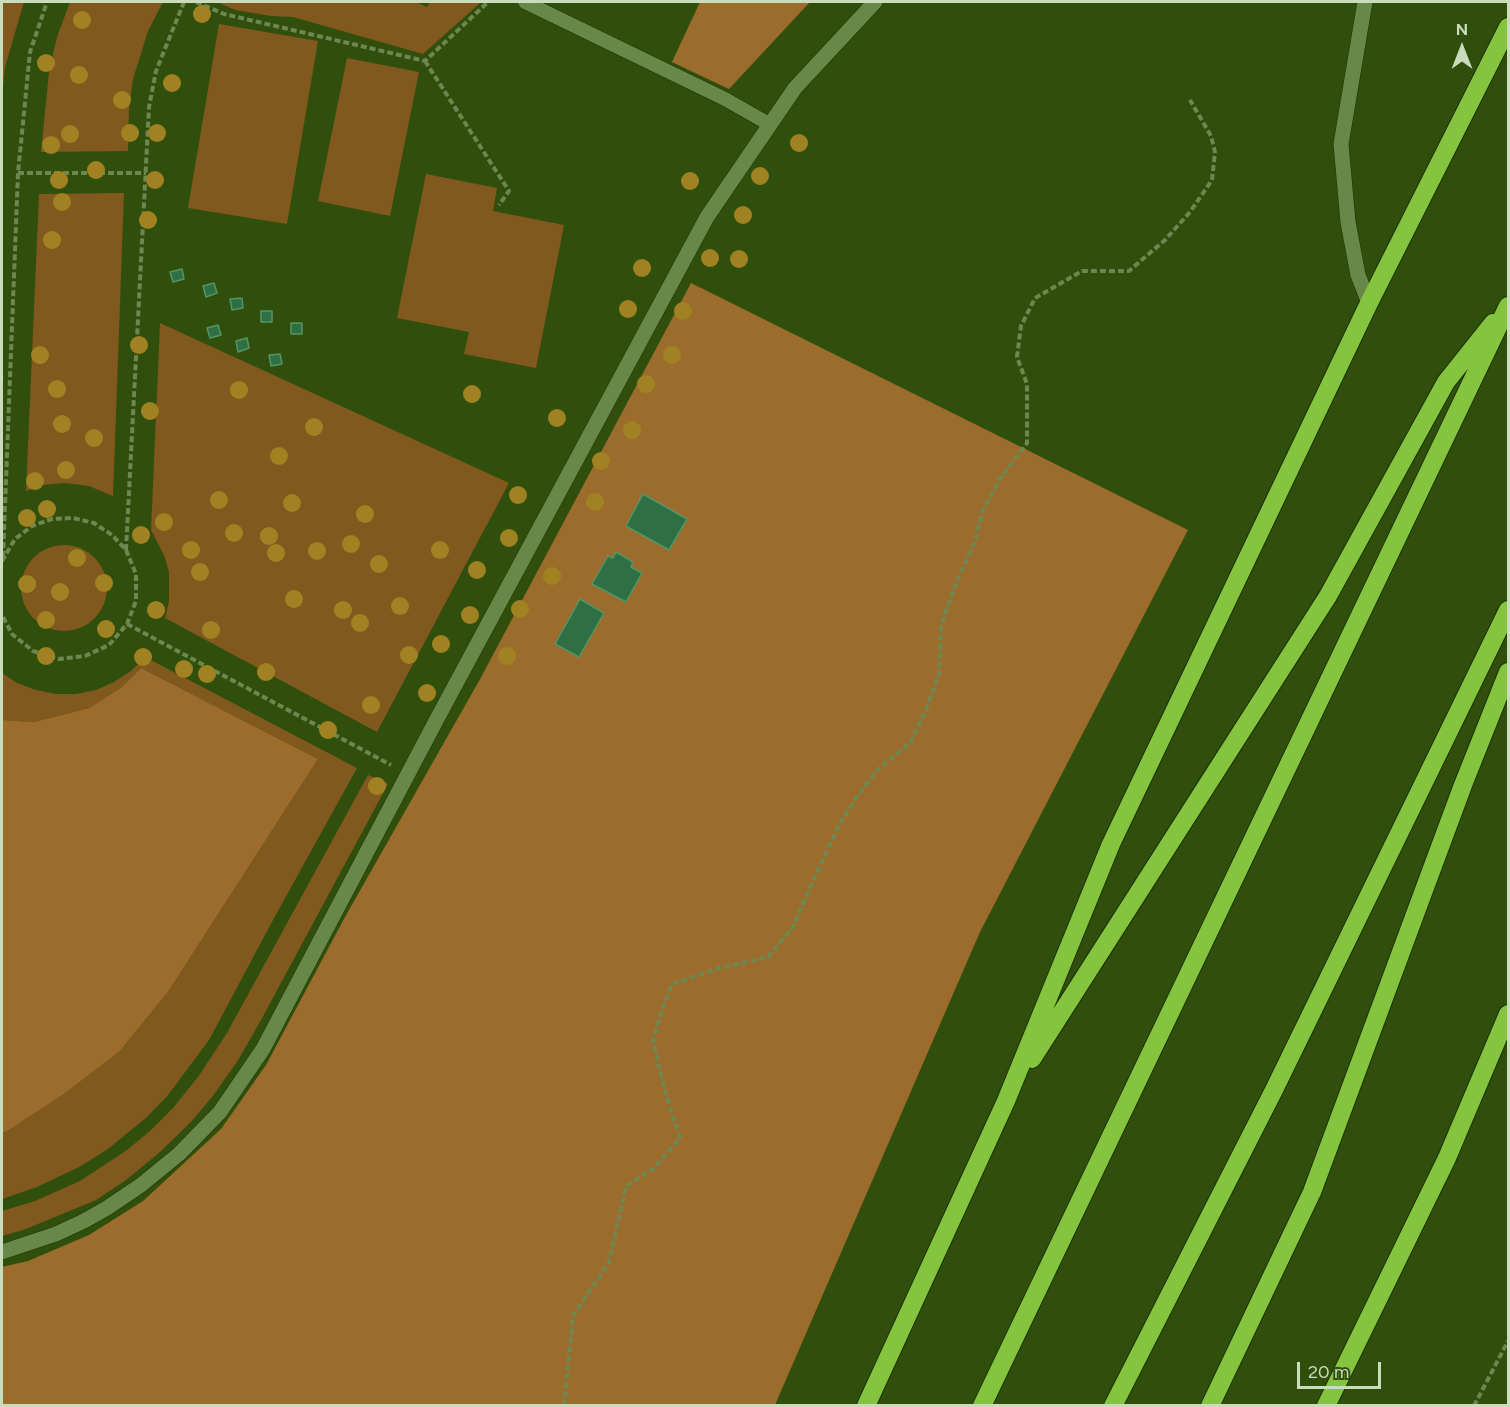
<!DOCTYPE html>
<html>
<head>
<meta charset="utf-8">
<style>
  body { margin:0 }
  #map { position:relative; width:1510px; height:1407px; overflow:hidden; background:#314f0c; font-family:Figtree,sans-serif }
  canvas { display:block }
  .frame { position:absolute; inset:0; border:3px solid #cadcbb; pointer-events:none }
  .north { position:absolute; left:1432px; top:18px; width:60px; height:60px; -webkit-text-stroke:4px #314f0c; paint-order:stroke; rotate:0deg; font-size:16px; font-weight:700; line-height:24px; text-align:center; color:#cadcbb }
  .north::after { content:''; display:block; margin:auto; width:21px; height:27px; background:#cadcbb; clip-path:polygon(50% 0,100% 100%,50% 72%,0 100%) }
  .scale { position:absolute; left:1297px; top:1362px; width:84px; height:27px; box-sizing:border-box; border:3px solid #cadcbb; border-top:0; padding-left:8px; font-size:18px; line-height:21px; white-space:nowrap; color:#cadcbb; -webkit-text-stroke:4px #314f0c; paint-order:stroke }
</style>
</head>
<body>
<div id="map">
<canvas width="1510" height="1407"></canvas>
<div class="frame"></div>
<div class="north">N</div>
<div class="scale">20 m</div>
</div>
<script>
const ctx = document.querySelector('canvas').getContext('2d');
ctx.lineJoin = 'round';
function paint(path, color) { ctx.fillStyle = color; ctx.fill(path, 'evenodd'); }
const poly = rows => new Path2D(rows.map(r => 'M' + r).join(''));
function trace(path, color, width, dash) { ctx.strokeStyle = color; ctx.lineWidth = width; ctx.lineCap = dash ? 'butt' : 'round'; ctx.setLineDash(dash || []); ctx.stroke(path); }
paint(poly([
  [2,2,24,2,5,67,2,98],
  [70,2,163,2,148,31,133,79,129,109,128,151,41,152,49,72,57,37],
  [217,2,416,2,427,7,430,2,479,2,480,3,423,54,293,17,271,16,235,10],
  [219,24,318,41,287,224,188,208],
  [347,58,419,72,390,216,318,201],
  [426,174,497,188,493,211,564,225,536,368,464,354,469,332,397,318],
  [124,193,113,496,89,486,64,483,43,485,26,491,39,194],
  [160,323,509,483,377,732,165,618,169,601,169,572,164,555,151,530],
  '21 588a43 43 0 1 1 86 0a43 43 0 1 1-86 0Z',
  [145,657,357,768,273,920,209,1040,168,1095,147,1117,108,1149,79,1167,37,1187,2,1199,2,1133,9,1130,64,1094,119,1052,168,992,318,759,141,668,122,687,89,708,34,722,2,720,2,673,17,683,36,690,56,694,76,694,96,690,114,682,131,671],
  [368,775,388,784,261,1020,237,1062,212,1097,191,1122,160,1152,126,1180,96,1200,26,1229,2,1236,2,1211,35,1201,80,1181,127,1150,150,1131,173,1108,198,1077,227,1033]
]), '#81581e');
paint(poly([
  [700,2,810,2,729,89,672,62],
  [691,283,1188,530,980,932,775,1405,2,1405,2,1267,28,1261,89,1235,143,1201,221,1129,266,1065,345,917,479,681],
  [141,668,318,759,168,992,119,1052,64,1094,9,1130,2,1133,2,720,34,722,89,708,122,687]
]), '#9b6c2c');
const building = poly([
  [182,269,184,279,173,282,170,272,182,269],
  [214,283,217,293,206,297,203,286,214,283],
  [242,298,243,308,232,310,230,299,242,298],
  [261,311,272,311,272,322,261,322,261,311],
  [291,323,302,323,302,334,291,334,291,323],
  [218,325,221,335,210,338,207,328,218,325],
  [247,338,249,348,238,352,236,341,247,338],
  [280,354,282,364,271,366,269,355,280,354],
  [643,494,687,519,669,550,626,526,643,494],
  [616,552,633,562,631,567,642,573,626,602,592,584,608,556,613,558,616,552],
  [580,599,604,613,579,657,555,644,580,599]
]);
paint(building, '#2e7043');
trace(building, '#549566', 1.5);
const service = poly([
  [525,2,725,99,769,124]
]);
const minor = poly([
  [1365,2,1341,144,1348,222,1358,275,1369,303],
  [2,1252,56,1234,84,1221,107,1208,141,1185,179,1154,220,1112,263,1049,438,717,707,217,795,88,875,2]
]);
const motorway = poly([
  [1032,1059,1328,596,1446,382,1493,323],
  [866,1406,1006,1101,1111,844,1369,303,1508,27],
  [982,1406,1508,306],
  [1113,1406,1274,1090,1508,610],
  [1210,1406,1312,1192,1463,785,1508,672],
  [1326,1406,1447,1158,1508,1014]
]);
trace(service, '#1c3301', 15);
trace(minor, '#1c3301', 16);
trace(motorway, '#1c3301', 20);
trace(poly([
  [196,2,224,14,425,61,487,3],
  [425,61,509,191,499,205],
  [18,173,146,173],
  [126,550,149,107,156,71,184,2],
  [3,557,18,173,30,52,47,2],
  [2,561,15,539,32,526,52,519,73,518,94,523,112,535,126,550,136,574,136,601,127,624,109,645,85,656,59,659,33,651,12,634,2,615],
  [127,624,391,765],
  [564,1406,573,1316,609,1262,626,1186,653,1169,680,1138,665,1091,653,1041,663,1007,672,984,719,968,768,957,793,927,807,894,839,825,858,795,879,768,910,743,926,710,939,674,941,626,954,588,974,544,983,510,1000,479,1027,443,1027,384,1017,357,1021,326,1035,298,1082,271,1129,271,1165,240,1190,212,1212,180,1215,152,1211,136,1190,100],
  [1474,1406,1508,1341]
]), '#6e8751', 4, [6, 3]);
trace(service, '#678849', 14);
trace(minor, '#678849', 15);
trace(motorway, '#84c43e', 18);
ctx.fillStyle = '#a18222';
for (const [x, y] of [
  [202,14],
  [82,20],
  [46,63],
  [79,75],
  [172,83],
  [122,100],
  [130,133],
  [157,133],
  [70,134],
  [799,143],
  [51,145],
  [96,170],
  [760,176],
  [59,180],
  [155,180],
  [690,181],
  [62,202],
  [743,215],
  [148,220],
  [52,240],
  [710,258],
  [739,259],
  [642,268],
  [628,309],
  [683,311],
  [139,345],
  [40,355],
  [672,355],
  [646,384],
  [57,389],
  [239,390],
  [472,394],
  [150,411],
  [557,418],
  [62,424],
  [314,427],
  [632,430],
  [94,438],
  [279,456],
  [601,461],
  [66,470],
  [35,481],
  [518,495],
  [219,500],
  [595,502],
  [292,503],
  [47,509],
  [365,514],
  [27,518],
  [164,522],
  [234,533],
  [141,535],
  [269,536],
  [509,538],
  [351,544],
  [191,550],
  [440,550],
  [317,551],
  [276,553],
  [77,558],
  [379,564],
  [477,570],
  [200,572],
  [552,576],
  [104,583],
  [27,584],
  [60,592],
  [294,599],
  [400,606],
  [520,609],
  [156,610],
  [343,610],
  [470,615],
  [46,620],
  [360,623],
  [106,629],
  [211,630],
  [441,644],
  [409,655],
  [46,656],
  [507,656],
  [143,657],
  [184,669],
  [266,672],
  [207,674],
  [427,693],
  [371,705],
  [328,730],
  [377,786]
]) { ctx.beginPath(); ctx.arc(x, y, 9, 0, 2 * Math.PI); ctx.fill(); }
</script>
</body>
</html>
